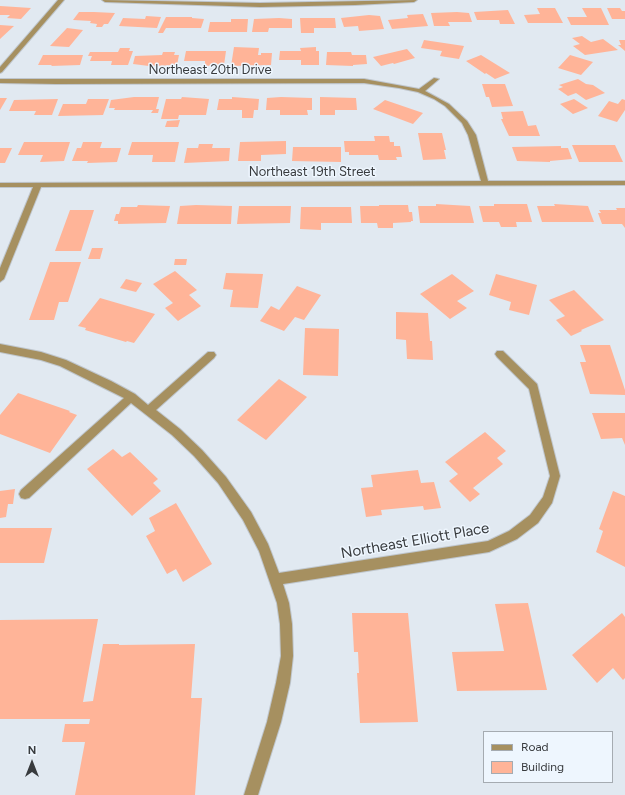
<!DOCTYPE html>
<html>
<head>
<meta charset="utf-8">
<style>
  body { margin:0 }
  #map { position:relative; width:625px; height:795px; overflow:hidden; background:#e1e9f1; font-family:Figtree,sans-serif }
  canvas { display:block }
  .legend { position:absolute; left:483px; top:731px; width:130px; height:52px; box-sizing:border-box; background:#eef6fe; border:1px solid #a5abb1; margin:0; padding:5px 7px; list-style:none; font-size:12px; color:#383b3e }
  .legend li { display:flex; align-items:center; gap:8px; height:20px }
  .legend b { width:20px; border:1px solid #a5abb1 }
  .north { position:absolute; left:12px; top:743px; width:40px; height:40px; -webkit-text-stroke:3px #eef6fe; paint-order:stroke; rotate:0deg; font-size:11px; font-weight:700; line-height:16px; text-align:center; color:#383b3e }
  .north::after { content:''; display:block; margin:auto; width:14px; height:18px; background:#383b3e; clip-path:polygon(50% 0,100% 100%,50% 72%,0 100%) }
</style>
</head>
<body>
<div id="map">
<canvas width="625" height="795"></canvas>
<ul class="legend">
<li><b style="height:5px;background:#a69060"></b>Road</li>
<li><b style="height:11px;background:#ffb498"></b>Building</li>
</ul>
<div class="north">N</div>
</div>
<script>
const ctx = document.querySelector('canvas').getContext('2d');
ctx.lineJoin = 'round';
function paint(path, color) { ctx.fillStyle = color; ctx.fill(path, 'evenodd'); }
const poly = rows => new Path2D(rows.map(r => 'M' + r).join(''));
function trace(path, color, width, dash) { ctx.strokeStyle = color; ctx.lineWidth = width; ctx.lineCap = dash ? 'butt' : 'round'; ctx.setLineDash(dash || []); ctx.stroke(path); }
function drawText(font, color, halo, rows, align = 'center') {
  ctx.font = font + ' Figtree,sans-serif'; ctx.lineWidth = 3; ctx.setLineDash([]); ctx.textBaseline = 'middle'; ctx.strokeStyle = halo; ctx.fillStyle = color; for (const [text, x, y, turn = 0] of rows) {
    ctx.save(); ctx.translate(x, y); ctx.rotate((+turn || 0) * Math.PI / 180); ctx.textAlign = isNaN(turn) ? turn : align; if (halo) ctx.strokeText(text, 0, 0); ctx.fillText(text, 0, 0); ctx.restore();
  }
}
paint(poly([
  [0,6,31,8,21,19,7,18,10,15,0,15],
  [537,8,555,8,563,23,528,23,524,15,540,14],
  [582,8,601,8,609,25,571,25,567,17,587,17],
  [607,8,620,8,622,11,625,11,625,19,612,19],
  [508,10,515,24,500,24,499,20,477,20,474,12],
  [79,12,94,12,115,13,108,24,104,24,102,27,96,27,97,24,90,23,91,21,73,20],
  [457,12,469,13,472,22,448,22,450,26,434,26,431,13],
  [423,14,428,26,392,29,388,20,408,18,407,15],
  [369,15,380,16,384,29,359,31,358,26,344,27,341,18],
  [146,16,161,17,157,28,119,26,123,18,145,19],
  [166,17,192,17,192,18,204,19,201,28,166,28,163,33,158,33],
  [279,18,292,19,292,28,269,28,268,32,252,32,254,19],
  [300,18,335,18,336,28,314,28,314,33,301,33],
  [231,19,248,19,247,32,208,32,210,22,231,22],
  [0,25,14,26,0,39],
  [67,28,83,30,69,47,50,46],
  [582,36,591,42,603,39,618,50,585,55,573,46,580,44,572,38],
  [424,40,464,46,459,59,440,56,442,51,421,48],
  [619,40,625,40,625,51,618,45,621,45],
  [234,47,259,48,258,55,261,55,261,53,272,53,271,65,231,66],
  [316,47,316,51,319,51,319,65,301,65,301,60,279,60,280,51,301,51,300,48],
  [120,48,130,48,129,51,133,51,128,65,111,65,112,61,90,61,92,56,88,56,90,52,118,52],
  [407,49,415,58,394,64,393,63,381,66,373,57],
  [186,51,226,51,224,65,205,66,205,61,184,61],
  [163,52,175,52,174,55,179,55,177,65,149,66,133,64,135,56,162,55],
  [327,52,351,52,352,55,366,55,367,64,353,65,353,66,326,65],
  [43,55,83,55,80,65,51,66,52,65,38,65],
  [481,55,510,73,495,79,486,73,485,74,466,61],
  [570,55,593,62,581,75,558,68],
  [578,79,586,84,593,85,605,93,586,100,576,93,568,96,558,89,563,87,559,85],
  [482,84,505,84,513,106,492,107,489,97,486,97],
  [134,97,159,97,156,109,159,109,158,113,151,113,153,110,114,110,115,108,109,108,111,100],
  [182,97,209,99,206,115,179,115,178,119,161,119,166,99,181,99],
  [232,97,259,99,258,110,254,110,253,118,242,118,242,110,217,110,219,99,232,99],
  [281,97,312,98,312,110,307,110,308,115,280,115,280,110,266,110,267,98],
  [320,97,356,98,357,110,335,110,335,115,320,115],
  [0,98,7,98,0,110],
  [58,99,52,115,34,115,36,111,9,111,14,100],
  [88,99,109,99,103,115,58,116,63,104,86,104],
  [574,99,588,108,573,114,560,104],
  [622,99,625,100,625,110,617,122,598,116,609,101,618,104],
  [385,100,423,113,413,124,373,109],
  [523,111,528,126,536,125,540,136,509,136,501,119,503,119,501,112],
  [180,120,178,127,165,127,167,121],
  [418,133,442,133,446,150,444,150,446,159,423,160],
  [374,136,389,136,390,142,394,142,394,146,400,146,402,157,396,157,397,160,379,160,378,155,349,155,349,152,345,152,344,141,375,141],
  [286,141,286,154,261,155,261,161,238,161,240,142],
  [24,142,70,142,64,161,40,162,43,155,18,155],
  [83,142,102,142,100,148,121,148,117,162,87,163,88,161,72,161,77,148,81,148],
  [132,142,179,142,175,162,152,162,153,155,128,155],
  [199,144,213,144,212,148,230,148,229,161,184,163,187,148,198,148],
  [572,145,615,145,623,162,579,162],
  [561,146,561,148,568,148,572,159,550,161,550,162,517,161,512,147],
  [293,147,341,147,341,162,292,161],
  [0,148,12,148,5,163,0,163],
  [436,204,470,206,474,223,420,223,418,206,436,206],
  [494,204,527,204,532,222,516,222,517,227,501,227,499,222,483,222,479,206,494,206],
  [554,204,588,206,594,222,542,222,537,206,555,206],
  [138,205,170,206,166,223,118,224,118,221,114,221,116,214,119,214,121,207,137,207],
  [196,205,232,206,231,224,177,224,180,206],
  [379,205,408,205,409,212,412,212,413,221,411,221,411,222,393,223,393,228,378,228,377,223,361,223,360,206,379,206],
  [239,206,291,206,290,223,237,224],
  [301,207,351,207,352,223,321,223,321,230,300,229],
  [616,208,625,208,625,228,622,224,602,224,598,213,601,213,599,210,617,210],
  [70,210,94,210,81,251,55,251],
  [92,248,103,248,100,259,88,259],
  [175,259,187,259,186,265,174,265],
  [50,262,81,262,68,302,59,302,54,320,29,320],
  [175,271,197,290,189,295,201,306,178,321,165,308,173,303,153,284],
  [226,273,263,274,258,308,230,307,233,290,223,289],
  [452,274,474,291,457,301,467,308,450,319,420,294],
  [496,274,537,285,529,315,509,310,511,302,489,295],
  [126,279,142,283,136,292,120,288],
  [297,286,321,295,304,320,295,317,284,331,260,321,271,306,279,310],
  [574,290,604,320,581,330,582,331,571,336,556,320,565,316,549,300],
  [100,298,155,314,134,343,127,341,126,342,85,330,86,328,78,326],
  [396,312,428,313,430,341,432,341,433,360,407,359,406,340,396,339],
  [305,328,339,329,338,376,303,375],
  [580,345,610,345,625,390,625,395,590,394,580,362,586,362],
  [279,379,307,397,266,440,237,420],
  [18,393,70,411,69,412,77,415,50,453,0,434,0,415],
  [592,413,625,413,625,445,622,438,601,439],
  [485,432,506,451,497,458,503,464,473,488,480,494,470,502,449,481,458,474,445,462],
  [113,449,122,457,130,452,158,479,153,483,161,491,132,516,87,469],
  [418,470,421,483,434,482,441,508,424,510,423,506,381,510,382,515,366,517,361,488,373,487,371,475],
  [15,489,13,504,8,504,6,517,0,518,0,491],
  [613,491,625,496,625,567,596,552,603,531,599,529],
  [176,503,212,564,183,582,176,569,167,574,146,536,155,531,149,518],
  [0,528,52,528,44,563,0,563],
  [528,603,547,690,457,691,452,652,504,651,495,604],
  [352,613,408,613,418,722,360,723,357,673,359,673,358,652,354,652],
  [622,613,625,617,625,678,623,680,613,668,597,683,572,655],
  [98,619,83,702,93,701,103,644,119,644,119,645,195,644,191,698,202,698,195,795,75,795,85,742,62,742,65,724,89,724,90,719,0,719,0,620]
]), '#ffb498');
const minor = poly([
  [58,0,64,0,2,72,0,73,0,67,58,0],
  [102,0,260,3,417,0,414,2,355,5,260,7,105,2,102,0],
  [434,78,439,79,425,91,449,104,467,121,476,135,488,181,625,181,625,185,41,187,4,279,0,282,0,268,33,187,0,187,0,183,481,181,468,135,462,123,445,106,434,99,418,92,399,88,364,83,56,84,0,83,0,79,364,79,419,89,434,78],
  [0,344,41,352,66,360,111,381,135,394,148,405,208,352,214,352,216,355,214,358,156,410,180,429,202,450,226,477,251,512,268,544,279,573,488,541,509,531,530,515,543,497,550,476,529,389,497,357,495,354,497,351,503,351,537,384,560,476,552,503,538,523,517,539,489,552,283,584,289,603,292,624,293,656,290,683,281,722,258,795,244,795,267,722,276,683,281,656,280,624,277,603,259,551,243,520,218,483,194,456,172,435,131,403,29,498,25,499,21,498,19,494,21,490,124,398,60,366,41,360,0,352,0,344]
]);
trace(minor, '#bfc6cd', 2);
paint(minor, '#a69060');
drawText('13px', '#383b3e', '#eef6fe', [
  ["Northeast 20th Drive",210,70],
  ["Northeast 19th Street",312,172]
]);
drawText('15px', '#383b3e', '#eef6fe', [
  ["Northeast Elliott Place",415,541,-10]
]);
</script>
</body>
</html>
